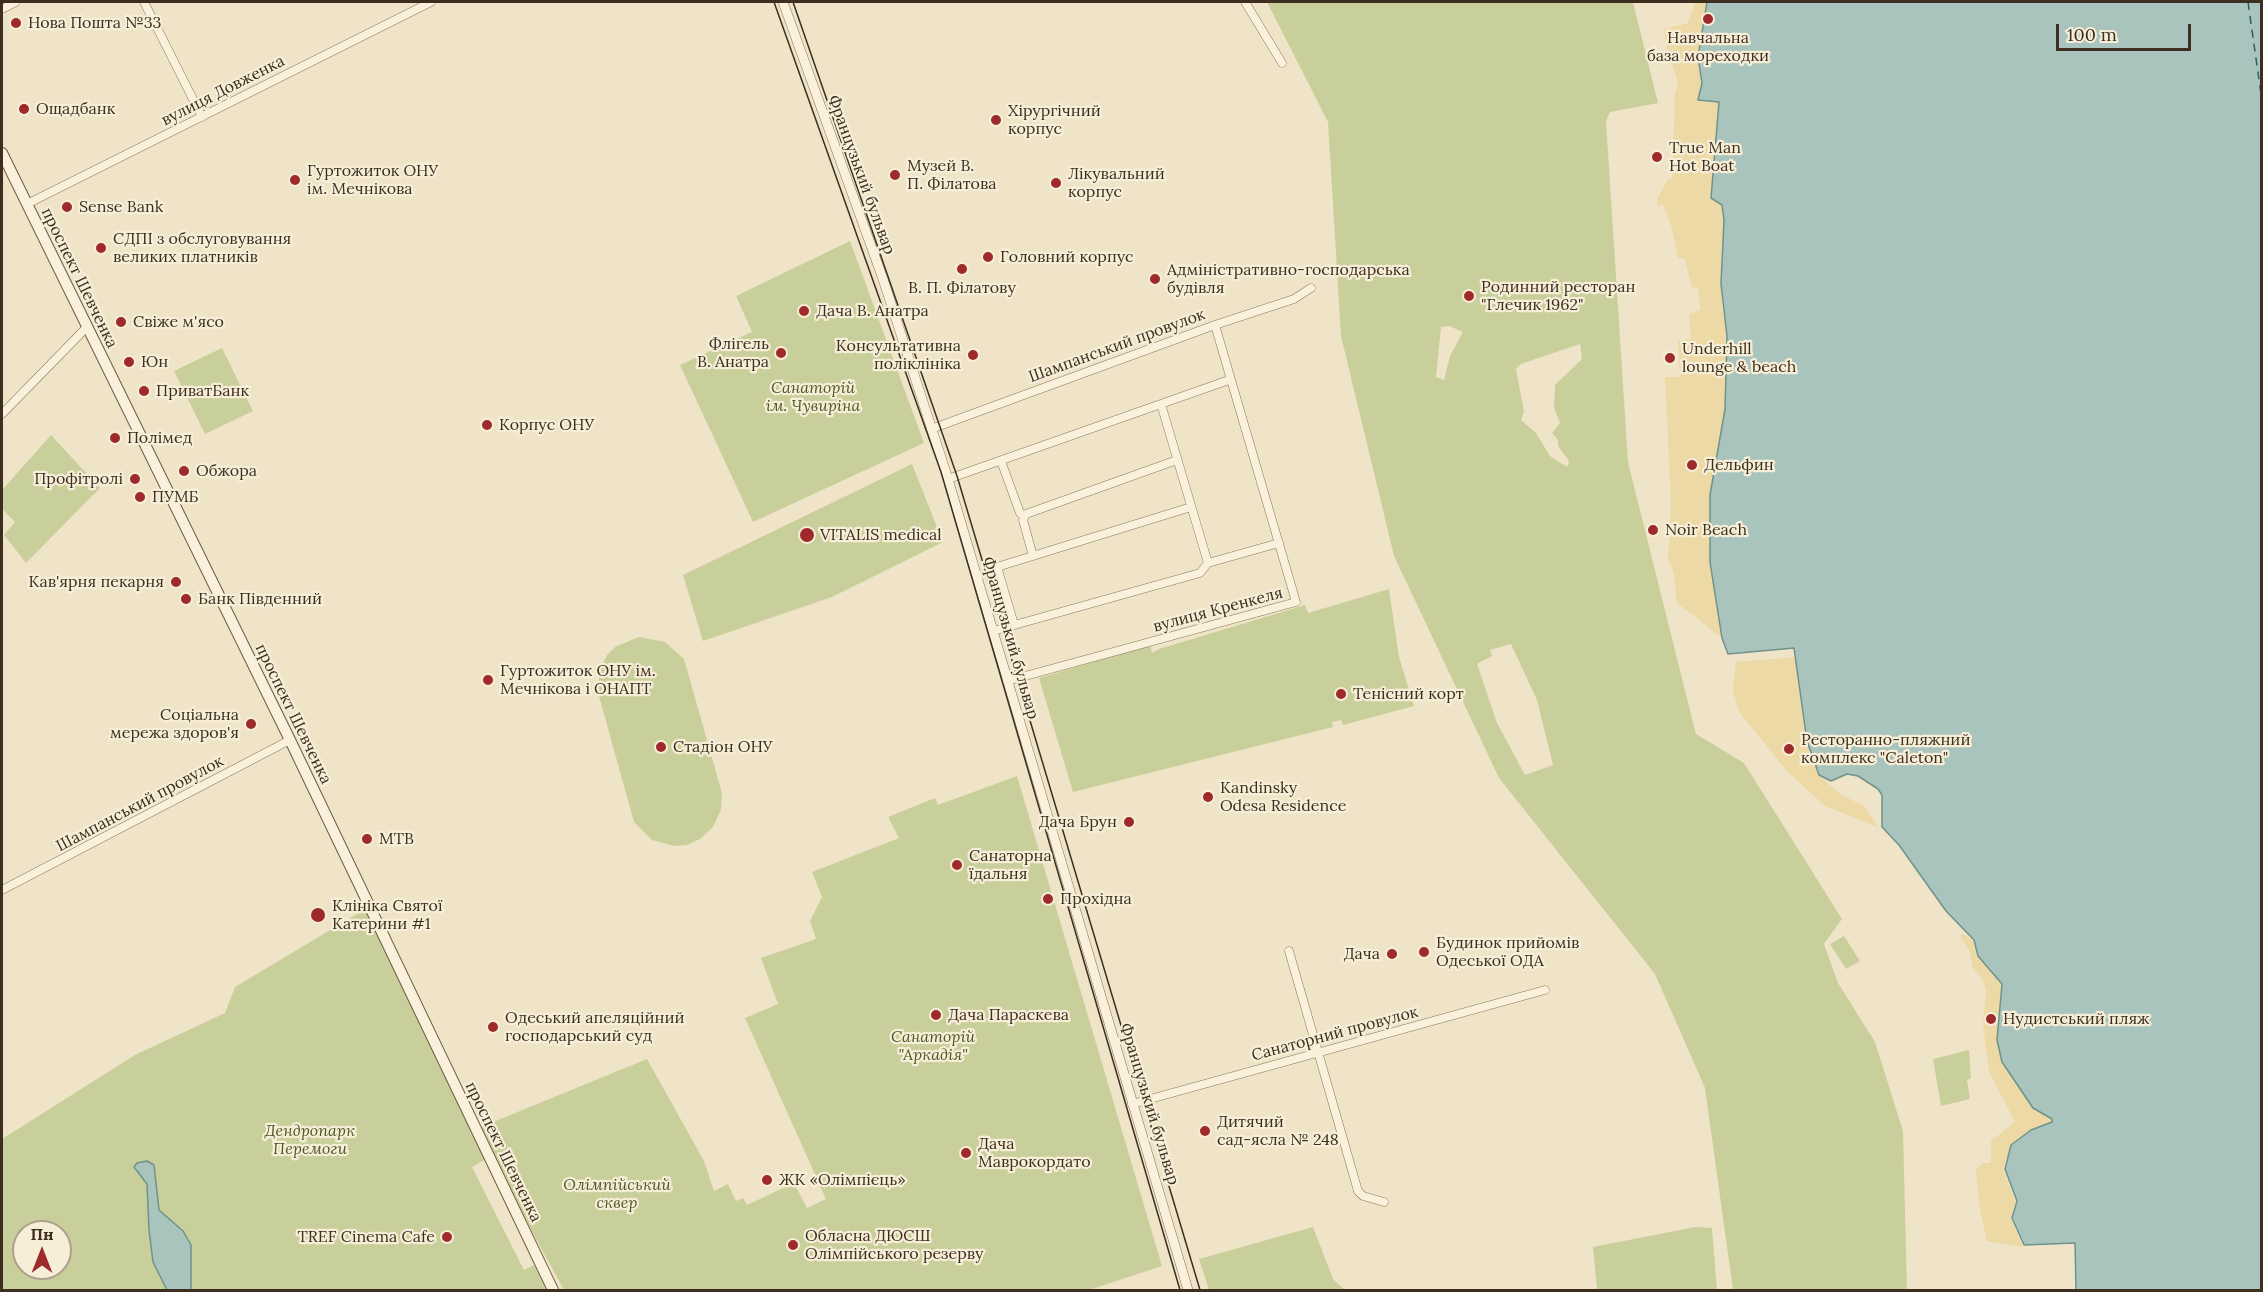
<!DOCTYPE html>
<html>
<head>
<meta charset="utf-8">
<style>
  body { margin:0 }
  #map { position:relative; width:2263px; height:1292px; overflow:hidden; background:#f0e4c8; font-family:Lora,serif }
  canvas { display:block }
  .frame { position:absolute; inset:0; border:3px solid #3d2e20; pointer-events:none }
  .north { position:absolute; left:12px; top:1220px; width:60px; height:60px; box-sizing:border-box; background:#f7eed8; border:2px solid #ada18e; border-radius:50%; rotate:0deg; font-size:16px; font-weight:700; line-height:24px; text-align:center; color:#3d2e20 }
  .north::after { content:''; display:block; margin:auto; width:21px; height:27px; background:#9e2a2b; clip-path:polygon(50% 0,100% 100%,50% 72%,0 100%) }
  .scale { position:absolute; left:2056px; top:24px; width:135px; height:27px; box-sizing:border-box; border:3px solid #3d2e20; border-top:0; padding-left:8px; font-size:18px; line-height:21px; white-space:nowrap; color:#3d2e20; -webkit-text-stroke:4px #f7eed8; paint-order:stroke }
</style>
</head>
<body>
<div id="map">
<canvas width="2263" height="1292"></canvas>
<div class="frame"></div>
<div class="north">Пн</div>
<div class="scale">100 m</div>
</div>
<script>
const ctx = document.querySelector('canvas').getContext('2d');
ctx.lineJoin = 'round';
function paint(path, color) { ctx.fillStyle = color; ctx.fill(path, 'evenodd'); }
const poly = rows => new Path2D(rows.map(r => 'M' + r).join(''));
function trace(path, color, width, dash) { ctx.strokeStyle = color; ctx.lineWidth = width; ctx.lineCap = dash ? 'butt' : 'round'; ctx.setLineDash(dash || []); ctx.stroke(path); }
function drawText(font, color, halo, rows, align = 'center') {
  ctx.font = font + ' Lora,serif'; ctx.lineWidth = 4.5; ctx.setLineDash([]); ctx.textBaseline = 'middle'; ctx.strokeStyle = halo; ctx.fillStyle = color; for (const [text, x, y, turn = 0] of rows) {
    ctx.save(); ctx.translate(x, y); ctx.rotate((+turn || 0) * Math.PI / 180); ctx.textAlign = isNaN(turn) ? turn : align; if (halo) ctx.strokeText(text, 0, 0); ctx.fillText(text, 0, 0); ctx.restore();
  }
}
paint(poly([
  [1267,2,1633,2,1658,103,1610,112,1606,121,1628,462,1696,734,1744,763,1842,919,1824,944,1838,983,1875,1042,1903,1131,1907,1290,1733,1290,1705,1088,1655,974,1499,778,1394,556,1341,336,1328,122],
  [1449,326,1463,332,1450,356,1444,380,1436,377,1441,327],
  [1580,344,1582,359,1555,385,1554,408,1560,423,1552,433,1558,440,1558,446,1569,461,1567,467,1550,456,1536,433,1521,420,1524,412,1516,369,1521,364],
  [1511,644,1537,700,1553,765,1525,775,1497,723,1477,664,1492,656,1490,650],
  [850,241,924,443,753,522,680,365,752,332,736,296],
  [222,348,253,411,205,434,174,371],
  [51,435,100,488,26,563,4,535,15,522,2,509,2,490],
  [912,464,943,542,832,597,703,641,683,575],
  [1389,589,1399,657,1414,706,1343,725,1341,720,1332,722,1333,727,1073,792,1039,678,1150,645,1152,653,1159,649,1305,605,1308,613],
  [639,637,665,642,684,659,722,793,721,810,713,827,700,839,687,845,674,846,652,840,634,822,599,696,599,672,607,655,615,647],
  [1017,776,1162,1266,1089,1290,564,1290,476,1129,647,1059,704,1161,714,1191,728,1184,736,1201,743,1198,747,1205,794,1183,807,1208,826,1199,745,1018,778,1004,761,958,816,939,810,921,822,897,812,872,899,838,888,817,935,798,938,805],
  [367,908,486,1159,472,1167,524,1270,534,1265,546,1290,2,1290,2,1139,135,1055,225,1013,235,987],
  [24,1232,60,1232,60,1268,24,1268],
  [1844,936,1860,961,1846,969,1830,944],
  [1969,1050,1971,1078,1967,1080,1970,1099,1941,1106,1933,1059],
  [1313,1227,1333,1279,1345,1290,1209,1290,1199,1259],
  [1695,1227,1712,1228,1717,1290,1597,1290,1593,1247]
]), '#c9cf9b');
paint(poly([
  [1695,2,1707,2,1698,57,1702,83,1698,100,1719,102,1711,198,1722,205,1724,220,1721,254,1722,305,1727,336,1725,409,1710,495,1710,562,1722,638,1677,603,1674,574,1668,558,1671,503,1665,377,1680,377,1678,341,1691,339,1689,314,1700,310,1698,288,1692,288,1685,259,1678,258,1671,225,1663,205,1658,206,1657,199,1668,179,1672,179,1675,94,1678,83,1666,45,1664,29,1688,23],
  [1796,657,1807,741,1819,775,1841,795,1863,805,1878,827,1825,806,1787,771,1739,712,1733,690,1736,662],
  [1964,934,1973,941,1977,956,2002,984,1997,1028,2011,1075,2033,1108,2052,1119,2052,1122,2031,1130,2011,1145,2003,1169,2015,1201,2011,1218,2023,1247,1987,1241,1979,1205,1976,1169,1983,1163,1991,1163,1991,1141,2015,1122,1989,1072,1983,1025,1986,990,1981,977,1973,968,1970,952,1960,936]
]), '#ecd9a5');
const water = poly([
  [1707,2,2261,2,2261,1290,2076,1290,2075,1243,2024,1245,2012,1218,2017,1201,2005,1169,2011,1145,2031,1130,2052,1122,2052,1119,2033,1108,2002,1062,1997,1040,2002,984,1978,956,1974,940,1946,911,1899,845,1882,827,1882,795,1878,789,1858,776,1847,774,1831,781,1819,775,1807,741,1794,648,1728,654,1722,638,1710,562,1710,495,1725,409,1727,336,1721,284,1724,220,1722,205,1711,198,1719,102,1698,100,1702,83,1698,57,1707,2],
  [147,1161,154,1165,159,1210,183,1231,191,1245,191,1290,167,1290,153,1262,149,1230,147,1184,134,1167,137,1163,147,1161]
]);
paint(water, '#a9c4bc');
trace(water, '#6f938a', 1.5);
trace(poly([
  [2248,2,2262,101]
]), '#2f5d5a', 1.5, [8, 6]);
const minor = poly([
  [144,2,202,117],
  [1245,2,1282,63],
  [2,9,16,2],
  [27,204,431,2],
  [1161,404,1208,563],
  [2,414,86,328],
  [931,429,1215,325,1294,299,1311,288],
  [1001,461,1020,513,1024,516],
  [948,479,1229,380],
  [1033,556,1023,520,1026,514,1177,460],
  [1009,627,1013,621,997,567,1191,507],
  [993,631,1200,573,1208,563,1279,543],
  [1007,681,1296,602,1215,325],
  [2,890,290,740],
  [1289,951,1358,1191,1363,1196,1384,1202],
  [1132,1104,1545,990]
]);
const tertiary = poly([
  [783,2,883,279,948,479,1188,1290]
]);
const secondary = poly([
  [2,153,290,740,553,1290]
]);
trace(minor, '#8d765c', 9);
trace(tertiary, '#8d765c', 10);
trace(secondary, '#6f573f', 12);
trace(minor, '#faf1dc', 8);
trace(tertiary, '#faf1dc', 9);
trace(secondary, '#faf1dc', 10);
trace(poly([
  [774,2,941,472,1180,1290],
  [793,2,957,476,1200,1290]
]), '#3d2e20', 1.5);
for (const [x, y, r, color] of [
  [1708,19,6,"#9e2a2b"],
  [16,23,6,"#9e2a2b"],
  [24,109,6,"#9e2a2b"],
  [996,120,6,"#9e2a2b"],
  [1657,157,6,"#9e2a2b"],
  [895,175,6,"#9e2a2b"],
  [295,180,6,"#9e2a2b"],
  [1056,183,6,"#9e2a2b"],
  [67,207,6,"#9e2a2b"],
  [101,248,6,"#9e2a2b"],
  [988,257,6,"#9e2a2b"],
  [962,269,6,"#9e2a2b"],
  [1155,279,6,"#9e2a2b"],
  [1469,296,6,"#9e2a2b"],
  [804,311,6,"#9e2a2b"],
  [121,322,6,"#9e2a2b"],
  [781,353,6,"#9e2a2b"],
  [973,355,6,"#9e2a2b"],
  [1670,358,6,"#9e2a2b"],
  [129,362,6,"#9e2a2b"],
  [144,391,6,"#9e2a2b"],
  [487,425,6,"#9e2a2b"],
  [115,438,6,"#9e2a2b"],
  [1692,465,6,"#9e2a2b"],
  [184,471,6,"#9e2a2b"],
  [135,479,6,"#9e2a2b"],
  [140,497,6,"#9e2a2b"],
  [1653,530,6,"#9e2a2b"],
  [807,535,8,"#9e2a2b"],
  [176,582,6,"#9e2a2b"],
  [186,599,6,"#9e2a2b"],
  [488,680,6,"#9e2a2b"],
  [1341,694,6,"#9e2a2b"],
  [251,724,6,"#9e2a2b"],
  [661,747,6,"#9e2a2b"],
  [1789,749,6,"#9e2a2b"],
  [1208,797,6,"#9e2a2b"],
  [1129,822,6,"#9e2a2b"],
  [367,839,6,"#9e2a2b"],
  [957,865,6,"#9e2a2b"],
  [1048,899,6,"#9e2a2b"],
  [318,915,8,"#9e2a2b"],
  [1424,952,6,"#9e2a2b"],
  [1392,954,6,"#9e2a2b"],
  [936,1015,6,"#9e2a2b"],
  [1991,1019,6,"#9e2a2b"],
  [493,1027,6,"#9e2a2b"],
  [1205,1131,6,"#9e2a2b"],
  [966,1153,6,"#9e2a2b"],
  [767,1180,6,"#9e2a2b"],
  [447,1237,6,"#9e2a2b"],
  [793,1245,6,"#9e2a2b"]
]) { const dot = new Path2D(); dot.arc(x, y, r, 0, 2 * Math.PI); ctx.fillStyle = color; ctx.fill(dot); trace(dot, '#f7eed8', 2); }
drawText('16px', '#3d2e20', '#f7eed8', [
  ["Нова Пошта №33",28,23],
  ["Навчальна",1708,38,"center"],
  ["база мореходки",1708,56,"center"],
  ["Ощадбанк",36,109],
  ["Хірургічний",1008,111],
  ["корпус",1008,129],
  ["True Man",1669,148],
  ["Hot Boat",1669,166],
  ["Музей В.",907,166],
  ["П. Філатова",907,184],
  ["Гуртожиток ОНУ",307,171],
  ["ім. Мечнікова",307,189],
  ["Лікувальний",1068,174],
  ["корпус",1068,192],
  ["Sense Bank",79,207],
  ["СДПІ з обслуговування",113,239],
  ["великих платників",113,257],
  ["Головний корпус",1000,257],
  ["Адміністративно-господарська",1167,270],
  ["будівля",1167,288],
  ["Родинний ресторан",1481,287],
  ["\"Глечик 1962\"",1481,305],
  ["В. П. Філатову",962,288,"center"],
  ["Дача В. Анатра",816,311],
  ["Свіже м'ясо",133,322],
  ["Флігель",769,344,"right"],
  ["В. Анатра",769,362,"right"],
  ["Консультативна",961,346,"right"],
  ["поліклініка",961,364,"right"],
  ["Underhill",1682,349],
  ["lounge & beach",1682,367],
  ["Юн",141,362],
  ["ПриватБанк",156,391],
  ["Корпус ОНУ",499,425],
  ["Полімед",127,438],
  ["Дельфин",1704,465],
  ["Обжора",196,471],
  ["Профітролі",123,479,"right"],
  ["ПУМБ",152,497],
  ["Noir Beach",1665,530],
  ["VITALIS medical",820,535],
  ["Кав'ярня пекарня",164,582,"right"],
  ["Банк Південний",198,599],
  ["Гуртожиток ОНУ ім.",500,671],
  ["Мечнікова і ОНАПТ",500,689],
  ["Тенісний корт",1353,694],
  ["Соціальна",239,715,"right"],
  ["мережа здоров'я",239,733,"right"],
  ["Ресторанно-пляжний",1801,740],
  ["комплекс \"Caleton\"",1801,758],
  ["Стадіон ОНУ",673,747],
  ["Kandinsky",1220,788],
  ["Odesa Residence",1220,806],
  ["Дача Брун",1117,822,"right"],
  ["МТВ",379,839],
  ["Санаторна",969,856],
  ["їдальня",969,874],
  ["Прохідна",1060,899],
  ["Клініка Святої",332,906],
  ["Катерини #1",332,924],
  ["Будинок прийомів",1436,943],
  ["Одеської ОДА",1436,961],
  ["Дача",1380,954,"right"],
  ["Дача Параскева",948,1015],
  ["Одеський апеляційний",505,1018],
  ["господарський суд",505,1036],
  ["Нудистський пляж",2003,1019],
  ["Дитячий",1217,1122],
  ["сад-ясла № 248",1217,1140],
  ["Дача",978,1144],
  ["Маврокордато",978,1162],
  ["ЖК «Олімпієць»",779,1180],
  ["Обласна ДЮСШ",805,1236],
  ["Олімпійського резерву",805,1254],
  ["TREF Cinema Cafe",435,1237,"right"]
], 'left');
drawText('16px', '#3d2e20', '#f7eed8', [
  ["вулиця Довженка",223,91,-27],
  ["Французький бульвар",861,175,70],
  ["проспект Шевченка",79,278,64],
  ["Шампанський провулок",1117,346,-20],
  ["вулиця Кренкеля",1218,610,-15],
  ["Французький бульвар",1010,638,74],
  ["проспект Шевченка",293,714,64],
  ["Шампанський провулок",140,804,-28],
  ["Санаторний провулок",1335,1034,-15],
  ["Французький бульвар",1149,1104,73],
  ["проспект Шевченка",503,1152,64]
]);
drawText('italic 16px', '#4d5a26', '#f7eed8', [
  ["Санаторій",813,388],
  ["ім. Чувиріна",813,406],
  ["Санаторій",933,1037],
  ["\"Аркадія\"",933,1055],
  ["Дендропарк",310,1131],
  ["Перемоги",310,1149],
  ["Олімпійський",617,1185],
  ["сквер",617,1203]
]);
</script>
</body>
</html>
